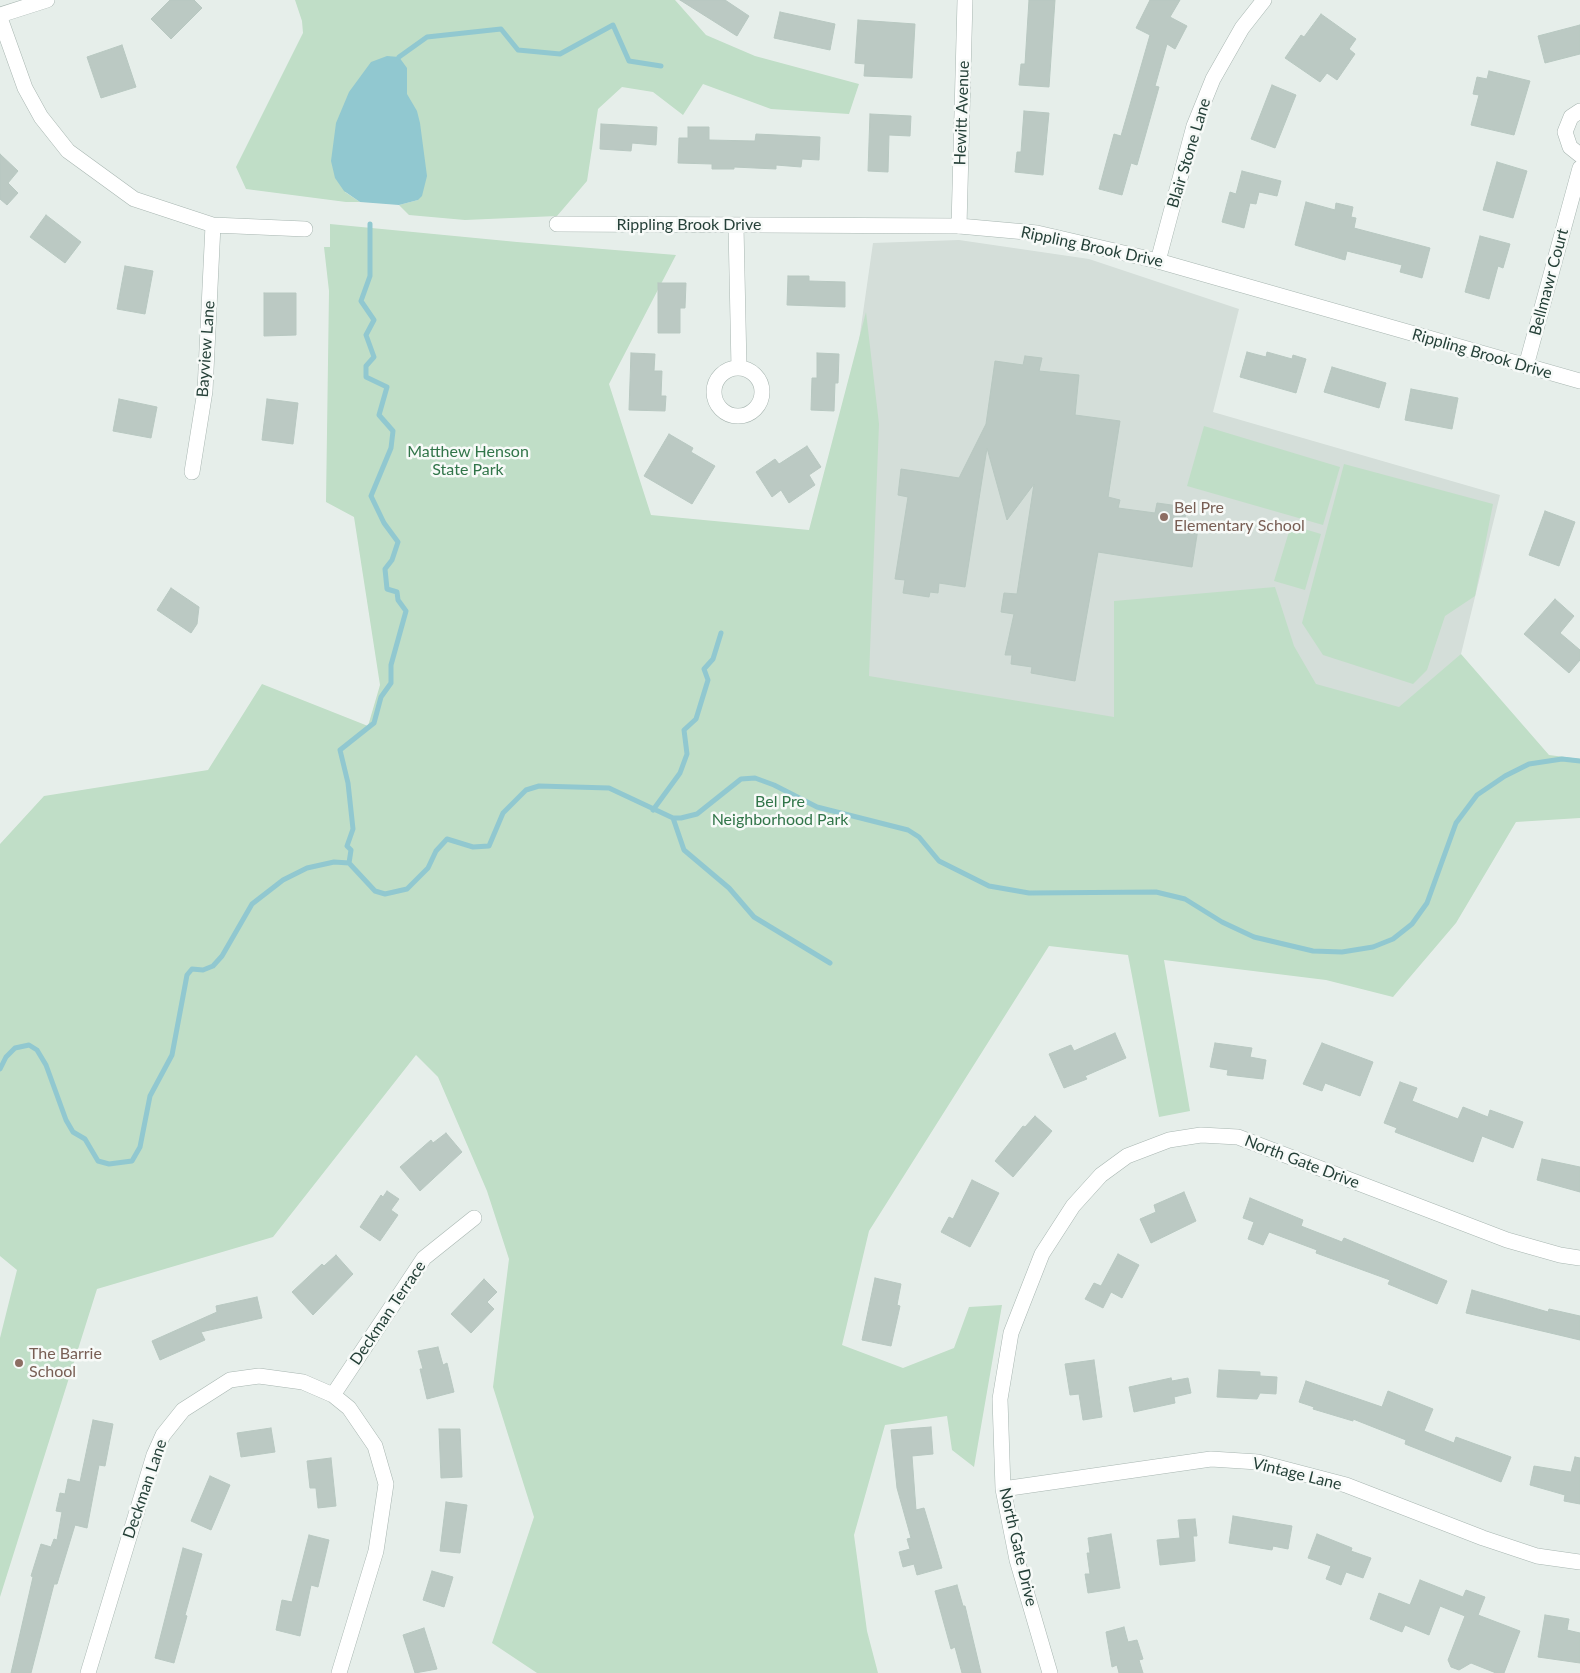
<!DOCTYPE html>
<html>
<head>
<meta charset="utf-8">
<style>
  body { margin:0 }
  canvas { display:block; background:#e6eeea }
</style>
</head>
<body>
<canvas width="1580" height="1673"></canvas>
<script>
const ctx = document.querySelector('canvas').getContext('2d');
ctx.lineJoin = 'round';
function paint(path, color) { ctx.fillStyle = color; ctx.fill(path, 'evenodd'); }
const poly = rows => new Path2D(rows.map(r => 'M' + r).join(''));
function trace(path, color, width, dash) { ctx.strokeStyle = color; ctx.lineWidth = width; ctx.lineCap = dash ? 'butt' : 'round'; ctx.setLineDash(dash || []); ctx.stroke(path); }
function drawText(font, color, halo, rows, align = 'center') {
  ctx.font = font + ' Lato,sans-serif'; ctx.lineWidth = 5; ctx.setLineDash([]); ctx.textBaseline = 'middle'; ctx.strokeStyle = halo; ctx.fillStyle = color; for (const [text, x, y, turn = 0] of rows) {
    ctx.save(); ctx.translate(x, y); ctx.rotate((+turn || 0) * Math.PI / 180); ctx.textAlign = isNaN(turn) ? turn : align; if (halo) ctx.strokeText(text, 0, 0); ctx.fillText(text, 0, 0); ctx.restore();
  }
}
paint(poly([
  [959,240,1089,259,1239,309,1213,412,1500,495,1461,654,1427,715,1120,826,754,657,830,543,873,243]
]), '#d4ded9');
paint(poly([
  [295,0,675,0,706,35,755,56,859,84,849,114,771,109,703,84,683,115,653,92,622,87,598,109,587,181,557,216,465,220,409,215,399,205,418,200,345,192,360,202,346,202,246,189,236,167,303,33,302,21],
  [330,224,517,242,676,255,609,384,651,515,809,530,866,312,879,424,869,676,1114,717,1114,601,1275,587,1294,646,1316,684,1399,707,1461,654,1549,755,1580,759,1580,818,1516,822,1456,923,1393,997,1326,980,1164,960,1190,1111,1159,1117,1128,955,1049,946,869,1231,842,1345,903,1368,954,1348,969,1307,1002,1305,974,1467,952,1450,947,1416,885,1425,854,1535,867,1631,878,1673,537,1673,492,1643,534,1517,493,1387,509,1259,487,1191,438,1077,416,1055,273,1237,97,1289,0,1597,0,1338,17,1270,0,1256,0,844,44,796,208,770,262,684,368,726,380,685,354,517,326,502,329,291,324,247,330,247],
  [1204,426,1340,467,1323,525,1187,486],
  [1344,464,1493,504,1475,596,1445,616,1427,670,1413,684,1323,655,1302,623],
  [1291,525,1321,534,1305,590,1274,581]
]), '#c0dec7');
paint(poly([
  [387,56,399,57,407,68,407,94,417,111,420,123,427,176,422,196,418,200,399,205,360,202,344,191,335,178,331,161,336,123,349,92,371,62]
]), '#91c8d0');
trace(poly([
  [399,57,427,37,501,29,518,50,560,54,613,25,629,61,661,66],
  [653,810,680,773,687,754,684,730,696,719,708,680,704,669,713,659,721,633],
  [673,818,684,850,729,888,754,917,830,963],
  [349,863,351,850,347,846,353,829,348,783,340,750,374,723,381,697,391,683,391,665,406,611,398,600,397,592,387,589,385,569,392,560,398,542,384,523,371,496,391,448,393,431,379,415,387,387,366,377,366,366,374,357,366,335,374,320,361,301,370,276,370,224],
  [0,1069,6,1057,15,1048,29,1045,37,1050,46,1065,66,1120,73,1132,85,1139,98,1161,109,1164,132,1161,140,1147,150,1096,172,1055,187,975,192,969,203,970,213,966,222,956,252,904,283,880,307,868,334,862,349,863,375,891,385,894,407,889,428,868,436,851,447,839,473,847,489,846,503,813,526,790,539,786,609,788,673,818,681,818,697,814,741,779,755,778,774,785,817,807,908,830,919,837,939,861,989,886,1029,893,1156,892,1185,899,1222,922,1254,937,1313,951,1342,952,1373,947,1393,939,1412,924,1427,903,1456,823,1477,795,1505,776,1529,764,1562,759,1580,761]
]), '#91c8d0', 5);
const building = poly([
  [170,0,194,0,202,8,171,39,151,19,170,0],
  [680,0,725,0,749,16,737,36,680,0],
  [1029,0,1055,0,1049,87,1019,85,1021,64,1025,64,1029,0],
  [1150,0,1180,0,1170,17,1187,26,1175,49,1167,44,1155,86,1159,87,1137,165,1131,163,1122,195,1099,189,1114,134,1121,136,1150,35,1136,28,1150,0],
  [780,12,835,24,830,50,774,38,780,12],
  [1321,14,1356,39,1349,49,1355,54,1337,80,1327,73,1320,82,1285,58,1301,35,1304,37,1321,14],
  [858,20,915,24,912,78,864,76,865,64,855,63,858,20],
  [1580,25,1580,54,1545,63,1538,36,1580,25],
  [122,45,136,87,101,98,87,57,122,45],
  [1489,71,1530,81,1514,135,1471,125,1479,95,1473,94,1477,77,1487,79,1489,71],
  [1272,85,1296,95,1275,148,1251,139,1272,85],
  [1024,111,1049,113,1043,175,1015,172,1017,152,1021,152,1024,111],
  [870,114,911,116,910,136,889,135,888,172,868,171,870,114],
  [601,124,657,127,656,145,632,143,631,151,600,149,601,124],
  [688,127,709,127,709,140,755,141,756,134,820,137,819,160,802,159,801,167,776,165,776,169,734,167,734,169,712,169,712,164,678,163,679,138,688,138,688,127],
  [0,154,18,171,8,183,18,193,7,205,0,199,0,154],
  [1497,162,1527,171,1513,218,1483,210,1497,162],
  [1242,171,1281,181,1277,196,1259,192,1256,204,1250,203,1244,228,1222,222,1230,192,1236,194,1242,171],
  [1306,202,1335,210,1336,203,1353,207,1351,217,1356,218,1354,228,1430,248,1422,278,1400,272,1402,265,1347,251,1345,260,1295,245,1306,202],
  [46,215,81,242,65,263,30,237,46,215],
  [1480,236,1510,244,1503,268,1498,266,1489,299,1465,292,1480,236],
  [125,266,153,271,145,314,117,309,125,266],
  [788,276,809,276,809,281,845,282,845,307,787,305,788,276],
  [658,283,686,283,685,308,680,308,680,333,658,333,658,283],
  [264,293,296,293,296,335,264,336,264,293],
  [1247,352,1266,357,1267,352,1292,359,1293,355,1306,359,1296,393,1240,377,1247,352],
  [631,353,655,354,654,371,662,371,661,396,666,396,665,411,629,410,631,353],
  [817,353,839,354,838,383,835,383,834,411,811,410,812,378,817,378,817,353],
  [1025,356,1042,358,1039,371,1079,375,1075,415,1120,421,1108,497,1120,500,1118,508,1155,513,1157,503,1186,507,1185,520,1199,522,1192,567,1098,552,1075,681,1031,673,1032,667,1011,664,1012,655,1005,655,1014,614,1001,612,1004,593,1017,594,1034,484,1007,520,987,448,965,587,939,583,938,593,930,592,929,597,903,593,905,580,895,579,908,497,898,495,901,469,959,478,986,424,995,361,1023,365,1025,356],
  [1332,367,1386,383,1379,408,1324,392,1332,367],
  [1411,389,1458,398,1452,429,1405,420,1411,389],
  [119,399,157,407,151,438,113,431,119,399],
  [267,399,298,403,293,444,262,440,267,399],
  [669,434,693,448,691,452,715,466,692,504,644,476,669,434],
  [807,446,821,467,809,475,815,485,789,503,781,490,772,497,756,472,775,459,779,464,807,446],
  [1545,511,1575,522,1559,566,1529,555,1545,511],
  [171,588,199,607,197,624,191,633,157,610,171,588],
  [1555,599,1574,616,1560,633,1580,650,1580,660,1569,673,1524,634,1555,599],
  [1115,1033,1126,1058,1085,1076,1087,1079,1064,1088,1049,1054,1071,1045,1074,1051,1115,1033],
  [1215,1043,1252,1048,1250,1057,1266,1060,1263,1079,1227,1075,1228,1070,1210,1067,1215,1043],
  [1322,1043,1373,1062,1360,1096,1325,1083,1322,1091,1303,1084,1322,1043],
  [1400,1082,1417,1088,1412,1101,1458,1119,1463,1107,1488,1117,1490,1110,1523,1122,1513,1148,1482,1136,1473,1162,1395,1132,1397,1128,1384,1123,1400,1082],
  [1035,1116,1052,1131,1013,1177,995,1161,1023,1126,1025,1127,1035,1116],
  [446,1133,462,1152,420,1191,400,1167,431,1140,433,1143,446,1133],
  [1542,1159,1580,1167,1580,1192,1537,1180,1542,1159],
  [972,1180,999,1193,970,1247,941,1232,949,1217,953,1219,972,1180],
  [387,1191,399,1199,391,1210,398,1215,380,1241,360,1227,381,1195,383,1197,387,1191],
  [1184,1192,1196,1221,1151,1243,1140,1219,1156,1212,1154,1205,1184,1192],
  [1250,1198,1303,1220,1301,1226,1342,1242,1344,1238,1447,1281,1437,1304,1388,1284,1390,1280,1316,1253,1317,1250,1269,1232,1263,1245,1248,1239,1254,1222,1243,1218,1250,1198],
  [1118,1254,1139,1265,1122,1298,1111,1292,1103,1308,1085,1299,1094,1283,1101,1286,1118,1254],
  [336,1255,353,1274,313,1315,292,1292,322,1264,324,1266,336,1255],
  [875,1278,901,1284,897,1305,900,1306,891,1346,862,1340,875,1278],
  [484,1279,497,1292,487,1302,494,1309,471,1333,451,1314,484,1279],
  [1472,1290,1548,1312,1549,1309,1580,1316,1580,1340,1466,1313,1472,1290],
  [257,1297,262,1318,201,1332,205,1340,160,1360,152,1341,217,1312,216,1306,257,1297],
  [438,1347,443,1365,447,1363,454,1392,427,1399,420,1369,423,1369,418,1351,438,1347],
  [1094,1360,1102,1417,1083,1420,1079,1394,1070,1395,1065,1364,1094,1360],
  [1219,1370,1260,1372,1260,1376,1277,1377,1276,1394,1260,1393,1257,1399,1217,1397,1219,1370],
  [1171,1378,1172,1381,1188,1378,1191,1393,1174,1397,1175,1403,1134,1412,1129,1387,1171,1378],
  [1306,1381,1382,1407,1388,1391,1433,1409,1424,1431,1454,1443,1456,1437,1511,1457,1501,1482,1405,1444,1406,1440,1353,1419,1353,1421,1313,1409,1314,1407,1299,1402,1306,1381],
  [93,1420,113,1424,105,1466,99,1465,87,1528,75,1525,57,1584,54,1584,31,1673,11,1673,33,1577,31,1576,41,1544,51,1547,54,1539,57,1540,62,1512,56,1511,60,1493,65,1494,68,1479,80,1482,93,1420],
  [931,1427,933,1454,912,1456,916,1510,924,1508,942,1568,917,1575,914,1564,903,1567,899,1552,910,1549,907,1539,911,1538,897,1488,891,1430,931,1427],
  [271,1428,275,1452,241,1457,237,1433,271,1428],
  [439,1429,460,1429,462,1477,441,1478,439,1429],
  [1575,1457,1580,1458,1580,1504,1564,1501,1565,1495,1530,1485,1534,1466,1571,1472,1575,1457],
  [331,1458,336,1506,318,1508,316,1488,310,1488,307,1461,331,1458],
  [210,1476,230,1485,211,1530,191,1521,210,1476],
  [446,1502,467,1505,460,1553,440,1551,446,1502],
  [1233,1516,1292,1526,1288,1549,1273,1546,1272,1550,1229,1543,1233,1516],
  [1195,1519,1197,1536,1193,1536,1195,1561,1160,1565,1157,1540,1180,1538,1178,1520,1195,1519],
  [1111,1534,1120,1588,1088,1593,1085,1574,1090,1574,1087,1553,1090,1553,1088,1538,1111,1534],
  [1317,1534,1352,1548,1351,1551,1371,1558,1363,1578,1346,1572,1341,1585,1326,1579,1331,1566,1308,1558,1317,1534],
  [309,1535,329,1540,318,1587,311,1585,300,1636,276,1630,282,1600,292,1602,309,1535],
  [183,1548,202,1554,185,1615,187,1616,174,1663,155,1658,183,1548],
  [432,1571,453,1577,444,1607,423,1600,432,1571],
  [1420,1580,1463,1597,1466,1590,1485,1597,1478,1615,1520,1631,1504,1673,1496,1673,1471,1663,1459,1670,1451,1667,1448,1660,1465,1616,1440,1606,1429,1635,1405,1625,1402,1632,1370,1619,1379,1593,1410,1605,1420,1580],
  [957,1585,963,1606,965,1606,981,1673,962,1673,955,1647,951,1649,935,1591,957,1585],
  [1545,1615,1569,1619,1567,1630,1580,1633,1580,1663,1538,1657,1545,1615],
  [1124,1627,1128,1642,1137,1640,1143,1659,1139,1660,1143,1673,1119,1673,1117,1665,1112,1667,1106,1632,1124,1627],
  [424,1628,437,1669,415,1673,403,1635,424,1628]
]);
paint(building, '#bbc9c3');
trace(building, '#b8c8c1', 1);
const minor = poly([
  [0,15,47,0],
  [0,18,25,88,41,117,68,151,134,199,213,225,305,229],
  [1580,111,1571,117,1565,132,1570,147,1580,155],
  [557,224,959,226],
  [736,226,739,368],
  [1158,261,1194,126,1213,79,1242,28,1264,0],
  [1526,366,1580,168],
  '714 392a24 24 0 1 1 48 0a24 24 0 1 1-48 0Z',
  [192,472,205,391,213,225],
  [333,1395,424,1258,474,1218],
  [1003,1489,1211,1459,1258,1462,1346,1485,1483,1538,1537,1556,1580,1562],
  [88,1673,154,1455,163,1435,183,1410,230,1380,259,1376,303,1382,333,1395,349,1408,375,1446,386,1484,376,1551,339,1673],
  [1050,1673,1017,1560,1003,1489,1000,1399,1011,1333,1042,1254,1073,1206,1101,1175,1127,1156,1169,1140,1201,1135,1238,1137,1507,1240,1560,1255,1580,1258]
]);
const tertiary = poly([
  [965,0,959,226,1037,233,1158,261,1580,381]
]);
trace(minor, '#a8b6b1', 16);
trace(tertiary, '#a8b6b1', 16);
trace(minor, '#fff', 15);
trace(tertiary, '#fff', 15);
for (const [x, y, r, color] of [
  [1164,517,5,"#8d6e63"],
  [19,1363,5,"#8d6e63"]
]) { const dot = new Path2D(); dot.arc(x, y, r, 0, 2 * Math.PI); ctx.fillStyle = color; ctx.fill(dot); trace(dot, '#f7faf8', 2); }
drawText('16px', '#254038', '#f7faf8', [
  ["Hewitt Avenue",962,113,-88],
  ["Blair Stone Lane",1189,153,-73],
  ["Rippling Brook Drive",689,225],
  ["Rippling Brook Drive",1092,247,12],
  ["Bellmawr Court",1549,282,-75],
  ["Bayview Lane",206,349,-86],
  ["Rippling Brook Drive",1482,354,16],
  ["North Gate Drive",1302,1162,21],
  ["Deckman Terrace",388,1313,-56],
  ["Vintage Lane",1297,1474,14],
  ["Deckman Lane",145,1489,-71],
  ["North Gate Drive",1018,1547,77]
]);
drawText('16px', '#317549', '#f7faf8', [
  ["Matthew Henson",468,452],
  ["State Park",468,470],
  ["Bel Pre",780,802],
  ["Neighborhood Park",780,820]
]);
drawText('16px', '#785e54', '#f7faf8', [
  ["Bel Pre",1174,508],
  ["Elementary School",1174,526],
  ["The Barrie",29,1354],
  ["School",29,1372]
], 'left');
</script>
</body>
</html>
